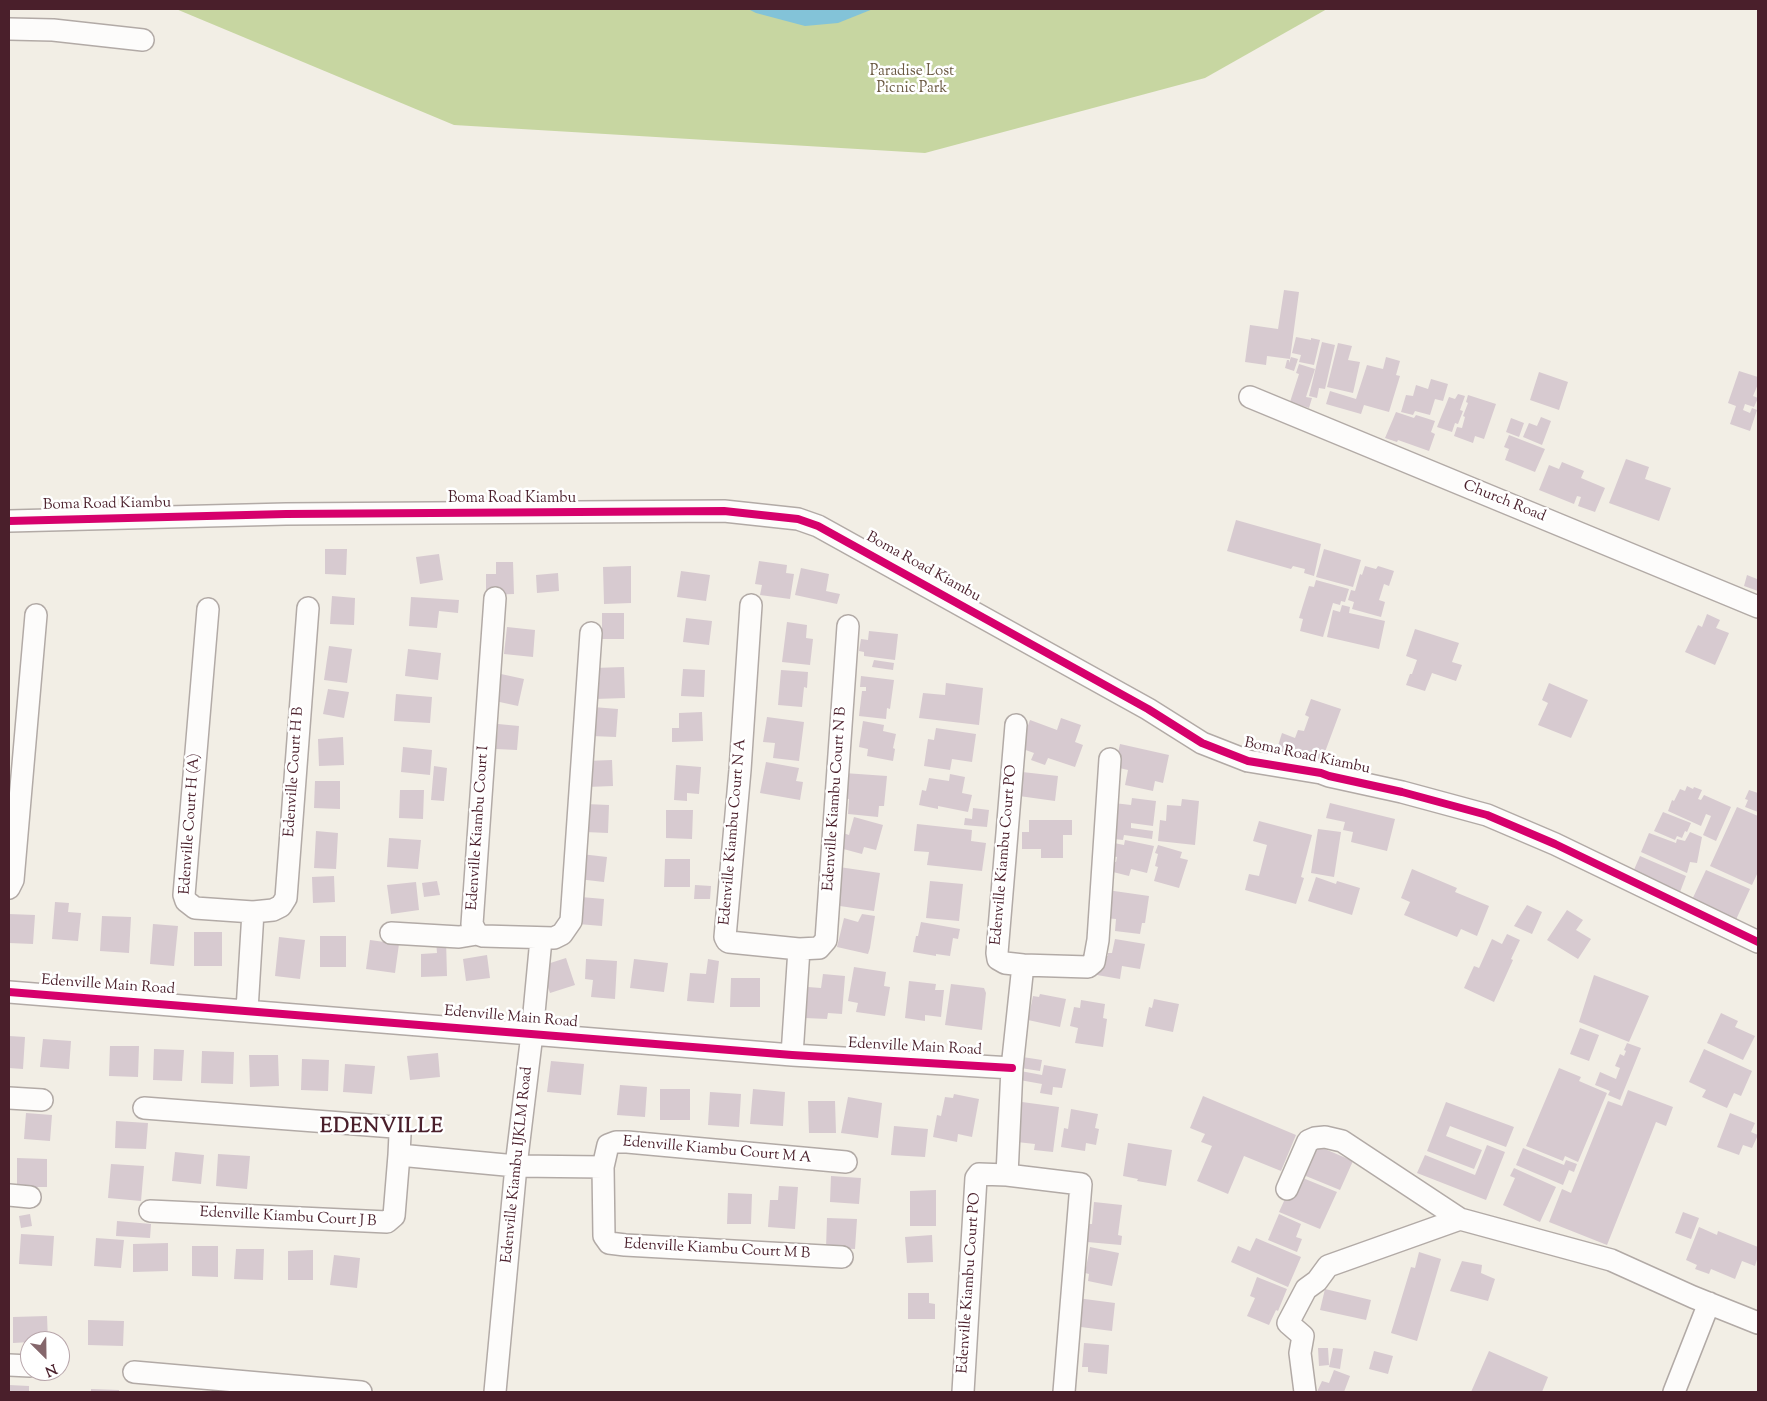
<!DOCTYPE html>
<html>
<head>
<meta charset="utf-8">
<style>
  body { margin:0 }
  #map { position:relative; width:1767px; height:1401px; overflow:hidden; background:#f2eee5; font-family:"Sorts Mill Goudy",serif }
  canvas { display:block }
  .frame { position:absolute; inset:0; border:10px solid #4a1f2b; pointer-events:none }
  .north { position:absolute; left:20px; top:1331px; width:50px; height:50px; box-sizing:border-box; background:#fff; border:1px solid #b7a5aa; border-radius:50%; rotate:157deg; font-size:14px; font-weight:700; line-height:20px; text-align:center; color:#4a1f2b }
  .north::after { content:''; display:block; margin:auto; width:18px; height:22px; background:#85676c; clip-path:polygon(50% 0,100% 100%,50% 72%,0 100%) }
</style>
</head>
<body>
<div id="map">
<canvas width="1767" height="1401"></canvas>
<div class="frame"></div>
<div class="north">N</div>
</div>
<script>
const ctx = document.querySelector('canvas').getContext('2d');
ctx.lineJoin = 'round';
function paint(path, color) { ctx.fillStyle = color; ctx.fill(path, 'evenodd'); }
const poly = rows => new Path2D(rows.map(r => 'M' + r).join(''));
function trace(path, color, width, dash) { ctx.strokeStyle = color; ctx.lineWidth = width; ctx.lineCap = dash ? 'butt' : 'round'; ctx.setLineDash(dash || []); ctx.stroke(path); }
function drawText(font, color, halo, rows, align = 'center') {
  ctx.font = font + ' "Sorts Mill Goudy",serif'; ctx.lineWidth = 5; ctx.setLineDash([]); ctx.textBaseline = 'middle'; ctx.strokeStyle = halo; ctx.fillStyle = color; for (const [text, x, y, turn = 0] of rows) {
    ctx.save(); ctx.translate(x, y); ctx.rotate((+turn || 0) * Math.PI / 180); ctx.textAlign = isNaN(turn) ? turn : align; if (halo) ctx.strokeText(text, 0, 0); ctx.fillText(text, 0, 0); ctx.restore();
  }
}
paint(poly([
  [176,9,1327,9,1205,78,925,153,454,125]
]), '#c7d6a1');
paint(poly([
  [748,9,873,9,838,23,805,26,756,13]
]), '#83c3d8');
paint(poly([
  [1284,290,1299,292,1290,359,1267,356,1266,365,1245,362,1250,325,1278,329],
  [1296,337,1311,340,1311,338,1320,340,1314,365,1299,362,1301,355,1292,353],
  [1322,342,1335,345,1325,389,1319,388,1317,398,1309,396],
  [1338,343,1352,346,1348,360,1360,362,1353,393,1327,387],
  [1291,357,1298,359,1294,371,1285,368,1287,360,1289,360,1289,363],
  [1386,357,1400,361,1396,375,1400,376,1389,412,1364,405,1361,414,1326,404,1330,391,1356,399,1367,365,1383,369],
  [1299,364,1315,369,1306,397,1312,398,1309,408,1290,402,1299,374,1296,373],
  [1739,371,1758,377,1758,384,1753,396,1758,398,1754,407,1745,404,1743,410,1750,413,1752,408,1757,410,1750,431,1730,424,1736,406,1728,403],
  [1539,372,1568,382,1559,410,1530,400],
  [1431,379,1448,384,1443,401,1435,399,1430,415,1415,411,1413,415,1401,412,1406,395,1413,396,1416,385,1428,389],
  [1458,394,1465,396,1460,410,1463,411,1458,424,1455,423,1452,432,1437,427,1449,397,1455,399],
  [1468,395,1496,404,1484,439,1475,436,1473,443,1454,436,1457,427,1462,428,1465,417,1463,416,1468,403,1466,402],
  [1396,412,1414,418,1416,415,1435,421,1431,432,1435,434,1429,451,1398,440,1397,442,1385,438],
  [1541,417,1551,421,1542,445,1523,437,1529,423,1537,426],
  [1511,418,1524,423,1519,437,1506,432],
  [1509,435,1545,449,1535,472,1505,460,1509,449,1504,447],
  [1626,459,1649,467,1645,479,1671,488,1659,521,1609,503],
  [1562,462,1584,471,1581,478,1605,488,1595,512,1578,506,1581,497,1577,496,1574,504,1539,490,1549,465,1559,469],
  [1236,520,1321,544,1314,576,1304,573,1305,569,1293,566,1291,569,1227,551],
  [325,549,347,549,346,575,325,574],
  [1324,549,1361,560,1353,587,1316,577],
  [439,554,443,580,420,584,416,557],
  [759,561,787,565,786,573,794,574,790,599,760,595,762,585,755,584],
  [496,562,513,562,514,594,486,595,486,574,496,574],
  [631,566,631,603,604,604,603,567],
  [1365,566,1376,569,1378,566,1394,571,1389,586,1384,584,1379,600,1385,602,1381,617,1352,609,1354,602,1348,600,1351,590,1355,591,1360,574,1362,575],
  [801,568,829,574,826,591,840,594,837,604,795,595],
  [681,571,710,575,706,601,677,597],
  [558,573,559,591,537,593,536,575],
  [1747,575,1757,579,1758,575,1758,591,1744,586],
  [1316,580,1349,589,1345,602,1341,601,1340,605,1333,603,1323,637,1300,631,1303,619,1299,618,1309,586,1314,587],
  [332,596,355,598,354,625,330,624],
  [411,597,459,600,458,613,439,611,437,628,409,626],
  [1342,605,1350,607,1349,613,1385,621,1379,649,1327,637,1333,610,1340,612],
  [602,613,624,613,624,639,602,639],
  [1707,614,1720,620,1716,628,1729,633,1715,665,1685,652,1698,625,1702,627],
  [686,618,712,621,709,645,683,642],
  [787,622,807,625,806,638,813,639,810,665,782,662],
  [507,627,535,630,533,657,504,654],
  [1415,629,1459,643,1452,662,1462,665,1456,681,1432,673,1425,691,1406,685,1410,674,1412,674,1417,660,1406,656],
  [869,631,898,634,895,660,864,656,864,652,859,651,861,639,868,640],
  [329,646,352,649,347,683,324,680],
  [408,649,441,653,438,680,405,676],
  [874,660,894,663,893,670,872,667],
  [624,667,625,698,595,699,594,668],
  [683,669,705,670,704,697,681,696],
  [781,670,808,672,807,688,804,687,802,707,778,705],
  [501,674,524,679,518,706,495,701],
  [861,676,894,680,890,709,887,708,886,719,859,716,862,691,866,691,866,687,860,687],
  [946,683,983,688,979,725,919,718,923,693,945,695],
  [1549,683,1588,700,1571,738,1538,725,1548,703,1542,700],
  [328,689,349,692,344,718,323,714],
  [396,694,432,697,430,723,394,721],
  [1311,699,1341,709,1322,760,1293,749,1289,760,1275,755,1282,733,1295,738,1298,730,1304,731,1309,717,1305,715],
  [593,707,618,709,616,737,591,736],
  [702,712,703,741,672,742,672,728,679,728,679,713],
  [767,717,804,722,799,761,773,758,775,743,763,742],
  [1061,718,1081,725,1075,742,1083,745,1075,767,1048,758,1045,765,1031,760,1034,753,1020,748,1030,720,1057,730],
  [863,721,884,725,883,731,896,734,893,748,895,749,893,761,867,756,868,749,859,747],
  [498,724,519,726,517,750,496,749],
  [936,728,976,734,972,762,952,759,950,770,924,766,928,739,934,740],
  [343,737,344,765,319,766,318,739],
  [1120,744,1169,755,1163,783,1155,781,1153,791,1125,785,1128,770,1115,767],
  [403,747,432,750,430,775,401,772],
  [612,760,613,786,587,787,586,761],
  [766,762,799,768,796,781,803,782,800,800,760,793],
  [676,765,701,767,699,794,687,793,687,801,674,800],
  [434,766,447,768,444,801,431,800],
  [1022,772,1058,776,1055,801,1019,796],
  [844,773,887,776,884,806,879,806,878,817,848,814,849,799,841,798],
  [950,774,965,777,962,793,972,795,968,812,938,806,938,809,919,805,922,790,926,791,929,778,949,781],
  [315,781,340,781,340,809,314,808],
  [1687,786,1693,789,1694,787,1702,790,1698,799,1701,800,1704,795,1731,807,1716,841,1703,835,1711,816,1706,814,1701,826,1668,811,1672,800,1674,801,1680,789,1685,791],
  [400,790,424,790,423,819,399,818],
  [1749,790,1758,793,1758,812,1745,807,1748,800,1745,799],
  [1132,798,1156,801,1153,826,1131,823,1131,828,1153,831,1152,839,1124,835,1123,840,1106,838,1114,803,1131,805],
  [1182,799,1199,801,1195,845,1158,841,1160,820,1166,821,1167,805,1181,806],
  [1330,803,1395,819,1387,851,1351,842,1353,832,1343,830,1345,822,1326,818],
  [586,804,609,805,608,833,585,832],
  [1737,807,1758,816,1758,872,1752,885,1710,866],
  [973,808,989,810,987,827,964,825,965,818,972,819],
  [666,810,693,810,692,839,666,838],
  [1663,812,1691,823,1687,832,1685,831,1682,838,1677,836,1675,840,1654,831],
  [854,817,883,825,876,850,864,847,862,854,836,847,840,832,849,835],
  [1029,820,1072,820,1072,835,1063,835,1063,858,1041,858,1041,849,1022,849,1022,832,1029,832],
  [1259,821,1312,835,1301,877,1304,878,1296,904,1245,890,1249,874,1259,876,1267,845,1253,841],
  [917,824,972,830,971,841,986,843,982,871,927,865,929,852,914,851],
  [1318,829,1341,832,1334,877,1311,873],
  [316,831,338,833,336,869,314,868],
  [1690,832,1702,837,1697,863,1690,862,1687,873,1641,852,1649,833,1676,843,1677,839,1685,841],
  [389,838,421,840,418,869,387,867],
  [1125,840,1154,846,1147,873,1131,869,1129,876,1109,871,1111,861,1116,862,1117,857,1106,855,1109,842,1124,845],
  [1158,845,1182,852,1180,858,1188,860,1179,888,1154,881,1158,867,1155,866,1158,854,1155,853],
  [581,854,607,857,604,882,578,879],
  [1640,856,1686,876,1680,892,1633,872],
  [665,859,690,859,690,887,664,887],
  [839,867,880,873,874,911,833,905],
  [1412,869,1457,888,1455,892,1489,906,1477,936,1461,929,1457,937,1404,915,1410,902,1401,898],
  [1706,870,1750,889,1734,924,1690,904],
  [334,876,335,902,313,903,312,877],
  [1316,877,1336,884,1337,881,1360,888,1352,915,1308,901],
  [437,881,440,895,424,897,422,883],
  [930,881,963,884,959,921,926,918],
  [416,882,419,910,391,914,387,885],
  [695,885,711,886,710,899,694,899],
  [1107,890,1149,896,1145,923,1142,923,1140,934,1115,931,1116,919,1103,918],
  [581,897,604,899,602,926,578,924],
  [55,902,69,903,68,912,81,913,78,941,52,939],
  [1527,905,1542,912,1532,934,1514,926],
  [1567,910,1583,920,1576,930,1591,939,1578,959,1547,940],
  [9,914,35,915,33,944,9,943],
  [862,914,875,916,870,948,868,954,837,947,844,918,858,922],
  [102,916,131,917,129,953,100,951],
  [921,922,960,929,958,939,953,938,950,956,936,954,936,956,913,952,916,936,918,936],
  [153,924,178,926,174,966,150,964],
  [194,932,222,932,222,966,194,966],
  [1507,934,1520,940,1511,959,1513,960,1494,1002,1464,988,1474,966,1479,968,1492,939,1502,944],
  [320,936,346,936,346,967,320,967],
  [279,937,305,940,300,979,275,976],
  [446,939,447,976,421,977,421,954,437,953,436,940],
  [1115,939,1145,944,1140,969,1122,966,1120,979,1097,975,1100,955,1108,956,1108,953,1112,953],
  [370,940,399,944,395,973,366,969],
  [487,955,490,978,466,981,463,959],
  [566,958,575,985,550,993,541,966],
  [586,959,617,961,615,999,591,997,593,980,585,979],
  [634,959,668,963,664,992,630,988],
  [708,959,719,961,714,1003,687,1001,690,973,706,974],
  [854,967,886,972,884,986,890,987,885,1016,856,1012,858,1003,848,1001],
  [823,974,845,976,842,1014,828,1013,827,1019,805,1018,808,987,821,988],
  [1594,975,1649,996,1629,1042,1579,1022],
  [731,978,760,978,760,1007,730,1007],
  [909,981,936,984,935,990,944,990,941,1017,925,1015,925,1021,905,1018],
  [951,984,984,988,986,993,982,1030,945,1025],
  [1040,994,1066,999,1060,1027,1028,1020,1033,996,1039,997],
  [1154,999,1179,1004,1173,1032,1145,1026,1149,1007,1152,1008],
  [1081,1000,1105,1004,1103,1018,1107,1019,1103,1047,1075,1043,1078,1028,1070,1026,1074,1007,1080,1008],
  [1721,1013,1738,1021,1735,1027,1755,1036,1743,1060,1707,1043],
  [1580,1028,1599,1035,1589,1061,1570,1054],
  [9,1036,25,1037,23,1069,9,1068],
  [43,1039,71,1041,69,1069,40,1067],
  [1627,1043,1641,1048,1620,1100,1608,1095,1610,1091,1595,1085,1600,1072,1616,1079,1620,1068,1615,1066,1620,1054,1624,1056,1626,1051,1624,1050],
  [110,1046,139,1046,138,1077,109,1076],
  [154,1049,184,1050,182,1081,153,1080],
  [1704,1049,1752,1071,1741,1096,1734,1093,1727,1108,1702,1097,1706,1090,1689,1082],
  [202,1051,234,1052,233,1084,201,1083],
  [438,1053,440,1077,410,1080,407,1056],
  [249,1055,278,1055,279,1086,250,1087],
  [1016,1056,1042,1060,1040,1071,1014,1067],
  [302,1059,329,1060,328,1091,301,1090],
  [551,1061,584,1064,581,1095,547,1092],
  [345,1064,375,1066,372,1094,343,1092],
  [1044,1065,1066,1069,1062,1088,1053,1087,1052,1095,1040,1093,1042,1084,1014,1079,1015,1070,1042,1075],
  [1559,1068,1581,1077,1579,1081,1607,1093,1578,1162,1565,1156,1563,1161,1526,1146],
  [620,1085,647,1087,645,1117,617,1115],
  [660,1089,690,1089,690,1120,660,1120],
  [753,1089,785,1092,783,1126,750,1124],
  [1628,1090,1673,1107,1666,1126,1656,1122,1607,1245,1549,1222,1562,1189,1571,1193,1608,1101,1622,1106],
  [710,1092,741,1094,739,1127,708,1125],
  [954,1094,979,1099,972,1137,958,1134,957,1142,933,1137,937,1115,941,1116,945,1097,953,1098],
  [1203,1096,1296,1135,1281,1171,1244,1156,1228,1194,1197,1181,1212,1146,1201,1142,1205,1134,1190,1128],
  [848,1097,882,1103,878,1138,841,1133],
  [808,1101,835,1101,836,1133,809,1133],
  [1022,1102,1059,1107,1053,1152,1034,1150,1035,1144,1017,1142],
  [1446,1102,1514,1127,1506,1147,1450,1126,1446,1136,1482,1150,1474,1169,1427,1151],
  [1071,1109,1098,1114,1095,1128,1099,1129,1096,1145,1086,1143,1085,1151,1061,1147,1064,1128,1068,1129],
  [26,1113,52,1115,50,1141,24,1139],
  [1730,1113,1755,1123,1751,1132,1758,1135,1752,1148,1743,1145,1739,1155,1717,1147],
  [116,1121,148,1123,146,1149,115,1148],
  [894,1126,928,1129,925,1157,891,1155],
  [1128,1143,1172,1150,1166,1186,1137,1181,1138,1179,1123,1176],
  [1313,1144,1353,1161,1340,1190,1301,1174],
  [1487,1145,1505,1152,1486,1200,1417,1173,1425,1155,1475,1175],
  [1523,1148,1564,1165,1566,1160,1577,1164,1574,1172,1569,1170,1563,1185,1516,1165],
  [175,1152,204,1155,201,1184,172,1181],
  [218,1154,250,1156,247,1189,216,1186],
  [17,1158,47,1159,47,1187,17,1187],
  [111,1164,144,1166,141,1201,108,1198],
  [1514,1168,1556,1187,1540,1222,1503,1205,1515,1178,1510,1176],
  [831,1176,861,1178,859,1204,830,1202],
  [1298,1176,1337,1192,1320,1229,1279,1212,1289,1190],
  [779,1186,798,1187,795,1229,768,1227,770,1200,778,1200],
  [936,1190,936,1226,910,1226,910,1191],
  [728,1193,752,1194,751,1224,727,1224],
  [1094,1202,1122,1205,1118,1235,1122,1236,1121,1245,1087,1242,1089,1224,1092,1224],
  [1683,1212,1699,1218,1691,1239,1675,1233],
  [30,1214,32,1226,21,1228,19,1216],
  [1279,1214,1301,1224,1296,1237,1302,1239,1297,1252,1268,1240],
  [827,1218,857,1219,855,1249,826,1248],
  [117,1221,151,1224,150,1238,116,1236],
  [1699,1227,1717,1235,1718,1231,1758,1247,1758,1256,1755,1266,1742,1261,1735,1279,1711,1269,1709,1274,1695,1269,1697,1265,1686,1260],
  [21,1234,54,1236,52,1266,19,1264],
  [932,1235,933,1262,907,1263,905,1237],
  [96,1238,124,1240,121,1268,94,1266],
  [1256,1238,1301,1257,1288,1287,1231,1262,1238,1246,1250,1251],
  [168,1243,168,1271,133,1272,133,1244],
  [192,1246,218,1246,218,1277,192,1276],
  [1090,1247,1119,1253,1112,1286,1088,1281,1089,1274,1085,1273],
  [236,1249,264,1249,263,1280,234,1279],
  [313,1250,313,1280,288,1280,288,1251],
  [1419,1252,1441,1259,1417,1341,1391,1333,1411,1267,1415,1268],
  [334,1255,360,1258,357,1288,330,1285],
  [1462,1261,1482,1265,1481,1273,1495,1279,1488,1301,1450,1291],
  [1257,1277,1287,1289,1278,1311,1276,1310,1269,1325,1247,1316,1255,1298,1250,1296],
  [1325,1289,1371,1300,1366,1320,1320,1310],
  [908,1293,929,1293,929,1303,935,1304,935,1319,908,1319],
  [1077,1298,1115,1303,1112,1331,1073,1326],
  [47,1316,48,1341,13,1343,13,1317],
  [88,1320,124,1321,123,1346,88,1345],
  [1084,1343,1109,1345,1107,1374,1088,1372,1088,1367,1082,1367],
  [1318,1348,1328,1348,1329,1365,1319,1366],
  [1333,1348,1343,1349,1340,1369,1329,1367],
  [1374,1351,1393,1356,1388,1374,1369,1369],
  [1489,1351,1548,1377,1542,1392,1471,1392],
  [1334,1370,1350,1376,1344,1392,1317,1392,1322,1381,1329,1383],
  [9,1385,29,1386,29,1392,9,1392],
  [91,1389,119,1390,119,1392,91,1392]
]), '#d7cad0');
const minor = poly([
  [9,29,53,30,143,40],
  [1250,397,1758,607],
  [9,521,286,514,724,511,798,519,818,526,1148,709,1202,743,1248,761,1321,773,1329,776,1402,792,1487,815,1555,844,1758,942],
  [495,598,472,924,477,934,483,936,554,938,562,934,571,921,591,633],
  [751,605,740,770,725,937,727,941,729,942,799,949,792,1055],
  [208,609,184,895,186,901,195,908,253,912,247,1010],
  [1016,725,997,953,998,959,1005,963,1023,965],
  [9,888,13,880,36,615],
  [253,912,273,910,281,906,286,898,308,608],
  [391,933,459,937,477,934],
  [799,949,819,948,826,940,848,626],
  [9,992,792,1055,1012,1068],
  [9,1098,42,1100],
  [144,1108,394,1127,397,1128,400,1134,399,1155],
  [603,1167,604,1236,609,1243,625,1245,842,1257],
  [1287,1189,1308,1141,1315,1138,1325,1137,1342,1141,1460,1219,1611,1260,1693,1297,1758,1323],
  [9,1195,30,1197],
  [150,1211,387,1222,394,1216,399,1155,516,1166,603,1167,608,1145,616,1142,627,1142,846,1162],
  [9,1365,30,1366],
  [134,1372,361,1392],
  [495,1392,516,1166,532,1034,541,939],
  [963,1392,976,1178,979,1174,1007,1175],
  [1064,1392,1081,1184,1007,1175,1012,1068,1023,965,1088,967,1094,962,1098,940,1110,759],
  [1305,1392,1300,1353,1303,1336,1288,1323,1306,1289,1317,1281,1328,1266,1460,1219],
  [1674,1392,1709,1303]
]);
trace(minor, '#b2aaa6', 24);
trace(minor, '#fdfcfb', 21);
trace(poly([
  [9,521,286,514,724,511,798,519,818,526,1148,709,1202,743,1248,761,1321,773,1329,776,1402,792,1487,815,1555,844,1758,942],
  [9,992,792,1055,1012,1068]
]), '#d6006c', 8);
drawText('15px', '#695841', '#fff', [
  ["Paradise Lost",912,72],
  ["Picnic Park",912,89]
]);
drawText('15px', '#4a1f2b', '#fff', [
  ["Boma Road Kiambu",512,499],
  ["Church Road",1504,502,22],
  ["Boma Road Kiambu",107,505,-1],
  ["Boma Road Kiambu",923,568,29],
  ["Boma Road Kiambu",1307,757,12],
  ["Edenville Court H B",295,772,-86],
  ["Edenville Kiambu Court N B",836,799,-86],
  ["Edenville Court H (A)",191,824,-86],
  ["Edenville Kiambu Court I",479,828,-86],
  ["Edenville Kiambu Court N A",734,832,-85],
  ["Edenville Kiambu Court PO",1005,855,-85],
  ["Edenville Main Road",108,986,4],
  ["Edenville Main Road",511,1018,5],
  ["Edenville Main Road",915,1048,3],
  ["Edenville Kiambu Court M A",717,1151,5],
  ["Edenville Kiambu IJKLM Road",518,1165,-84],
  ["Edenville Kiambu Court J B",288,1218,3],
  ["Edenville Kiambu Court M B",717,1250,3],
  ["Edenville Kiambu Court PO",970,1283,-86]
]);
ctx.letterSpacing = '1px';
drawText('bold 20px', '#4a1f2b', '#fff', [
  ["EDENVILLE",382,1129]
]);
ctx.letterSpacing = '0px';
</script>
</body>
</html>
